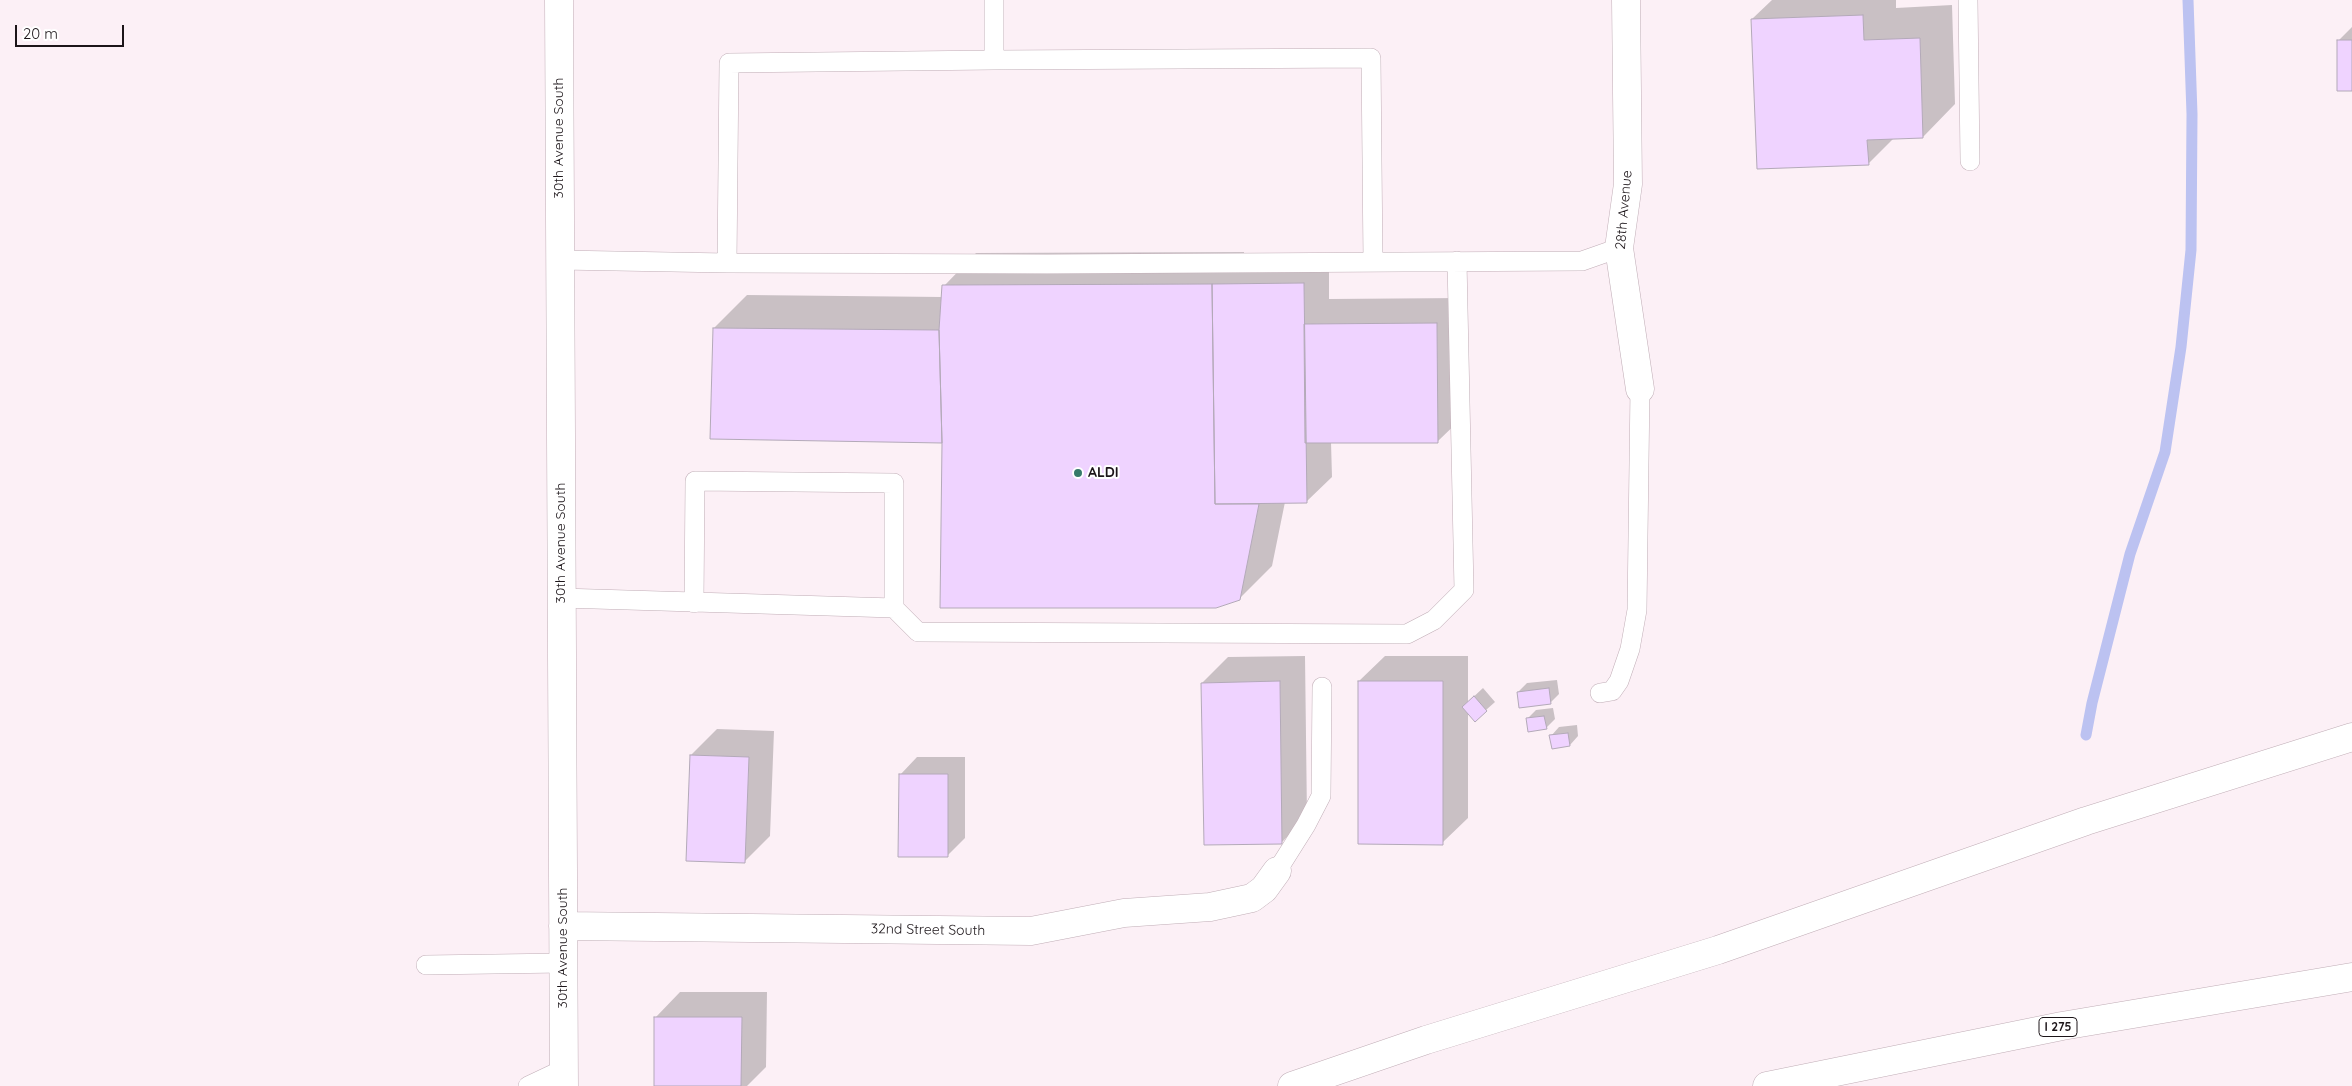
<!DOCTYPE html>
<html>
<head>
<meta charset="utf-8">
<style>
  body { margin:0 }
  #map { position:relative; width:2352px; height:1086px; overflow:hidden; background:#fcf0f6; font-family:Quicksand,sans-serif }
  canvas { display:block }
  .scale { position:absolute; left:15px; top:25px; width:109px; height:22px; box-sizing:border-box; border:2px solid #1c1519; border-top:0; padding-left:6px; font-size:15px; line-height:18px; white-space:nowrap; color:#1c1519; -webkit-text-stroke:4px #fff; paint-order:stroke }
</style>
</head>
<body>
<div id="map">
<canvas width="2352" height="1086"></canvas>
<div class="scale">20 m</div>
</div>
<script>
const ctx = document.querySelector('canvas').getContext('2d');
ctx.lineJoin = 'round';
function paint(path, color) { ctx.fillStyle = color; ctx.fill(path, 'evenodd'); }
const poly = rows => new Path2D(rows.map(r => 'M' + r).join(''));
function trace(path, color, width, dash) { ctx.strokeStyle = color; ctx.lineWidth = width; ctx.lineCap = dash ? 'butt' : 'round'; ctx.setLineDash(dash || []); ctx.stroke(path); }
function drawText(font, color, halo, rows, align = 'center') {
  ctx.font = font + ' Quicksand,sans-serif'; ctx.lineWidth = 4; ctx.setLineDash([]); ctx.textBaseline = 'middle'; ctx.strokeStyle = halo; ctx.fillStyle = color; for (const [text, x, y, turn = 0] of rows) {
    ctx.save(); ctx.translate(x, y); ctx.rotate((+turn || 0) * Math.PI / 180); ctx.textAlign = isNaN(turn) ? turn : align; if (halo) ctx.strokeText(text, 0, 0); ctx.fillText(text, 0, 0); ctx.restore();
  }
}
paint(poly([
  [1772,0,1896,0,1896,8,1952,5,1955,104,1923,137,1894,138,1868,164,1752,19],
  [2352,27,2352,90,2338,41],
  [1244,252,1244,259,1329,258,1329,299,1462,298,1464,416,1438,441,1331,442,1332,477,1306,502,1285,502,1272,566,1239,599,943,441,714,328,747,295,943,297,944,286,976,253],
  [1305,656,1307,817,1282,842,1202,683,1228,657],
  [1385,656,1468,656,1468,702,1483,688,1495,702,1486,710,1468,712,1468,818,1442,843,1359,681],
  [1557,680,1559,694,1550,703,1518,692,1527,683],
  [1553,708,1555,719,1546,728,1527,719,1536,710],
  [1577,725,1578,736,1570,745,1551,736,1559,727],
  [717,729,774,731,770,836,745,861,691,755],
  [917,757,965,757,965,838,947,856,900,775],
  [680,992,767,992,766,1067,747,1086,655,1086,655,1018]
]), '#0003');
trace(poly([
  [2086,735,2092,703,2130,554,2165,452,2181,347,2191,250,2192,114,2188,0]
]), '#bcc2f1', 11);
const building = poly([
  [1863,15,1864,40,1920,38,1923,138,1867,140,1869,165,1757,169,1751,19,1863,15],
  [2337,40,2352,40,2352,91,2337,91,2337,40],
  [1304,283,1307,503,1215,504,1212,284,1304,283],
  [1212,284,1215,504,1259,504,1240,600,1216,608,940,608,942,443,939,330,942,285,1212,284],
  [1437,323,1438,443,1305,443,1304,324,1437,323],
  [713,328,939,330,942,443,710,439,713,328],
  [1280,681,1282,844,1204,845,1201,683,1280,681],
  [1358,681,1443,681,1443,845,1358,844,1358,681],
  [1549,688,1551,704,1519,708,1517,692,1549,688],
  [1474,696,1487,711,1475,722,1462,707,1474,696],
  [1544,716,1547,729,1528,732,1526,718,1544,716],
  [1568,733,1570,746,1552,749,1549,735,1568,733],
  [690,755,749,757,745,863,686,861,690,755],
  [899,774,948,774,948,857,898,857,899,774],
  [654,1017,742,1017,741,1086,654,1086,654,1017]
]);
paint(building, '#efd3ff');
trace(building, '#b3a9b8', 1);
const lane = poly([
  [994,0,994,60,1371,58,1373,262],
  [1968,0,1970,161],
  [560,260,727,263,1047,264,1582,261,1619,248],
  [727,263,729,63,994,60],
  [561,598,894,608,918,632,1407,634,1434,620,1464,590,1457,261],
  [694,603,695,481,894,483,894,608],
  [1600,693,1612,691,1619,681,1630,649,1637,610,1640,389],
  [1277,871,1306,825,1321,796,1322,687],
  [426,965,563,963],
  [528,1086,564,1069]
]);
const street = poly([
  [559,0,564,1086],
  [1626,0,1628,184,1619,248,1640,389],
  [563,926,1031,931,1124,913,1210,907,1252,898,1264,889,1277,871]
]);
const highway = poly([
  [1292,1086,1426,1040,1718,950,2086,821,2352,737],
  [1767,1086,2062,1026,2352,977]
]);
trace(lane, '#c0adb6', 20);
trace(street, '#c0adb6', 29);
trace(highway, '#c0adb6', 29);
trace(lane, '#fff', 19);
trace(street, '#fff', 28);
trace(highway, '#fff', 28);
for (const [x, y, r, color] of [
  [1078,473,5,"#377a6b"]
]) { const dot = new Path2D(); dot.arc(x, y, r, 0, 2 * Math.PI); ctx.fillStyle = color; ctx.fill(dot); trace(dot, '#fff', 2); }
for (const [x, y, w] of [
  [2058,1027,38]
]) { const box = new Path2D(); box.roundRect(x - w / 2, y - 9.5, w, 19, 4); ctx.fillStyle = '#fff'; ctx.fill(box); trace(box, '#1c1519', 1); }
drawText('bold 12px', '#1c1519', null, [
  ["I 275",2058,1027]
]);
drawText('14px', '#1c1519', '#fff', [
  ["30th Avenue South",559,138,-90],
  ["28th Avenue",1624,210,-85],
  ["30th Avenue South",561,543,-90],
  ["32nd Street South",928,930,1],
  ["30th Avenue South",563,948,-90]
]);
drawText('bold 14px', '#1c1519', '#fff', [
  ["ALDI",1088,473]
], 'left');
</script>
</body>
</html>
